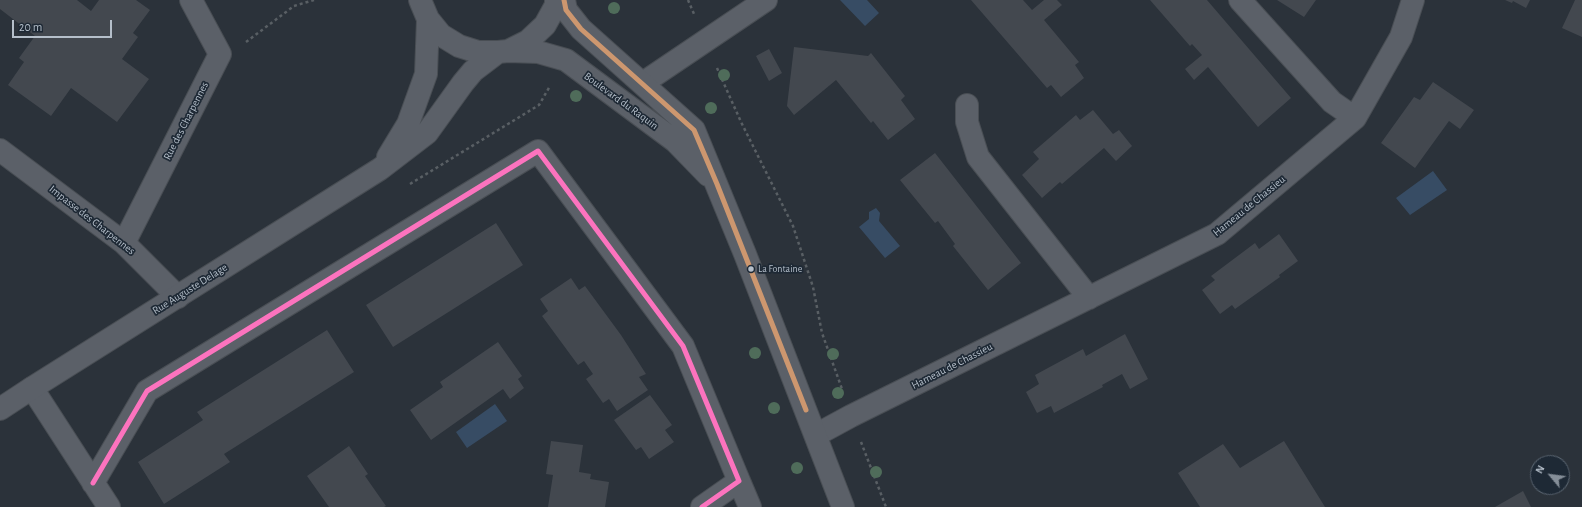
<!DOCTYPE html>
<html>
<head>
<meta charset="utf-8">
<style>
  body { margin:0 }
  #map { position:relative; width:1582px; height:507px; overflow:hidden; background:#2b323a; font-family:"Alegreya Sans",sans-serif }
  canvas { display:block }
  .north { position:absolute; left:1530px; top:455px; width:40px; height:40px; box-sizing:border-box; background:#1e2935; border:1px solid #5a6571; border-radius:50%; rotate:299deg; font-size:11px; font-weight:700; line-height:16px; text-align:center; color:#b5bfca }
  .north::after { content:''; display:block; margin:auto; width:14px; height:18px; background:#858e98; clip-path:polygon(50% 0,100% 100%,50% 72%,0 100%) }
  .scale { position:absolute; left:12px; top:20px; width:100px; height:18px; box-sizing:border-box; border:2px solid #b5bfca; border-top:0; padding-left:5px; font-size:12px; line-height:14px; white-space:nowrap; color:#b5bfca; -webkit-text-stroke:3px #1e2935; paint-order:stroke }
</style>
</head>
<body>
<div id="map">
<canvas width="1582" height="507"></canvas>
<div class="north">N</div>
<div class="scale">20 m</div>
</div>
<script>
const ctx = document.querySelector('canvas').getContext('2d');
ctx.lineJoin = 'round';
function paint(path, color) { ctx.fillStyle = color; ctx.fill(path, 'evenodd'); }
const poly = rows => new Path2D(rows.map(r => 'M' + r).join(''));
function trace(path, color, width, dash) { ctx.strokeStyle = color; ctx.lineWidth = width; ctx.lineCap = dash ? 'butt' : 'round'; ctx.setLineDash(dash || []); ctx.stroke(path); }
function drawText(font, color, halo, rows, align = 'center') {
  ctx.font = font + ' "Alegreya Sans",sans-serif'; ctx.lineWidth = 3.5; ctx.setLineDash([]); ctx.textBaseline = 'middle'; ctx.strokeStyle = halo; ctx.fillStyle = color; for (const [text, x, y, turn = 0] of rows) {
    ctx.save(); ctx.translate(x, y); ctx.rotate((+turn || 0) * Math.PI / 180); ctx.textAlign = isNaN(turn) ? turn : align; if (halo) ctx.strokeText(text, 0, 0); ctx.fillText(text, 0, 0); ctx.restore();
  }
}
paint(poly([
  [840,0,867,0,879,13,865,26],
  [1433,171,1447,190,1410,215,1396,198],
  [876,208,880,213,879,221,900,246,885,258,859,227,869,219,869,212],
  [495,404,507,421,467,448,456,432]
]), '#374c64');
paint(poly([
  [0,0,77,0,91,11,99,0,136,0,150,10,133,33,138,37,122,59,149,79,117,122,71,88,51,116,8,85,24,62,19,58,35,36,0,9],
  [971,0,1023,0,1032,10,1044,0,1057,0,1062,5,1044,20,1079,62,1075,65,1084,78,1061,97,1051,85,1047,88],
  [1150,0,1207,0,1291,98,1258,127,1208,67,1194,80,1185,69,1202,55,1192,44,1190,46],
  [1277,0,1316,0,1304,17],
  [1505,0,1530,0,1526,8,1513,1,1512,3],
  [1575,0,1582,0,1582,37,1562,28],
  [794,47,868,56,871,53,905,96,901,100,915,119,888,140,873,121,871,123,836,80,794,115,787,106],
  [769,49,782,73,769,81,756,56],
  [1433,82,1474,110,1460,129,1449,121,1415,168,1381,143,1414,97,1420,100],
  [1093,110,1113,134,1119,130,1132,146,1116,161,1104,148,1062,184,1060,182,1042,198,1022,175,1039,159,1033,152,1076,115,1080,120],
  [935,153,1021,263,988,290,953,246,955,244,938,221,935,223,900,180],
  [496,223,523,265,393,347,366,305],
  [1279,234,1298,261,1279,275,1280,277,1235,309,1232,305,1220,314,1202,290,1215,280,1211,276,1255,243,1259,249],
  [571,278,579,290,585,286,621,335,646,374,639,377,648,390,617,411,609,399,603,403,586,379,593,374,584,361,578,365,542,316,548,311,540,299],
  [327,330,354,372,224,454,230,462,164,504,138,462,203,420,197,412],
  [1125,334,1148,379,1130,389,1122,374,1102,385,1103,387,1054,413,1051,406,1037,413,1026,392,1039,384,1035,375,1083,349,1086,356],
  [498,342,522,376,518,379,524,388,510,399,503,389,431,440,410,410,443,387,440,382],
  [650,395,672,425,665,430,674,442,649,459,641,447,636,450,614,420],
  [551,441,583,445,579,472,591,474,590,479,609,482,605,507,548,507,553,475,546,474],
  [1284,441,1325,507,1200,507,1178,473,1223,444,1240,468],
  [349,446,368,474,365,476,386,506,384,507,329,507,307,476],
  [1523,491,1531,507,1495,507]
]), '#43484f');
const minor = poly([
  [1240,0,1332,102,1355,118],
  [643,83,766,0],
  [967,105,967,122,978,157,1089,298],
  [0,150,124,243,178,297],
  [124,243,220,54,191,0],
  [32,388,109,507],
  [816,435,851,416,1217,234,1355,118,1401,37,1413,0],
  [739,481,750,507],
  [93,483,147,391,538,151,683,346,739,481,702,507]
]);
const tertiary = poly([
  [420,0,428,19,441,35,459,46,478,52,498,52,508,51,528,41,545,25,556,5,556,0],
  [564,0,566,10,581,29,694,130,745,254,843,507],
  [508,51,538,52,566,60,675,141,708,175],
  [388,157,408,124,426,74,428,19],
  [0,409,32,388,380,169,427,133,463,83,473,71,498,52]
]);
trace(minor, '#494e54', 24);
trace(tertiary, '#494e54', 24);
trace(poly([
  [688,0,694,14],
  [246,42,294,6,314,0],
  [717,68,741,122,793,226,813,287,822,333,842,389],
  [410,184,539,105,550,86],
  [861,442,886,507]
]), '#595f64', 2.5, [3, 3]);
trace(minor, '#5b6068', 22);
trace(tertiary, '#5b6068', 22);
trace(poly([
  [564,0,566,10,581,29,694,130,717,184,806,410]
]), '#cd976f', 5);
trace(poly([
  [93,483,147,391,538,151,683,346,739,481,702,507]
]), '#fc73be', 5);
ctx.fillStyle = '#4f6c5a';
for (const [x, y] of [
  [614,8],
  [724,75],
  [576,96],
  [711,108],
  [755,353],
  [833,354],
  [838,393],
  [774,408],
  [797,468],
  [876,472]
]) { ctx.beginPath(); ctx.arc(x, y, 6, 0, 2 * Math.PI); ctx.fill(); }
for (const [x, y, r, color] of [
  [751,269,3.5,"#b5bfca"]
]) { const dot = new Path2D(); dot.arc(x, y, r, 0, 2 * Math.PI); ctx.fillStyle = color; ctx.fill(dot); trace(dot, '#1e2935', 1.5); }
drawText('10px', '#b5bfca', '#1e2935', [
  ["La Fontaine",758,269]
], 'left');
drawText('11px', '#b5bfca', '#1e2935', [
  ["Boulevard du Raquin",621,101,36],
  ["Rue des Charpennes",186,121,-63],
  ["Hameau de Chassieu",1249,206,-39],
  ["Impasse des Charpennes",92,220,38],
  ["Rue Auguste Delage",190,289,-32],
  ["Hameau de Chassieu",952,366,-27]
]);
</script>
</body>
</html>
